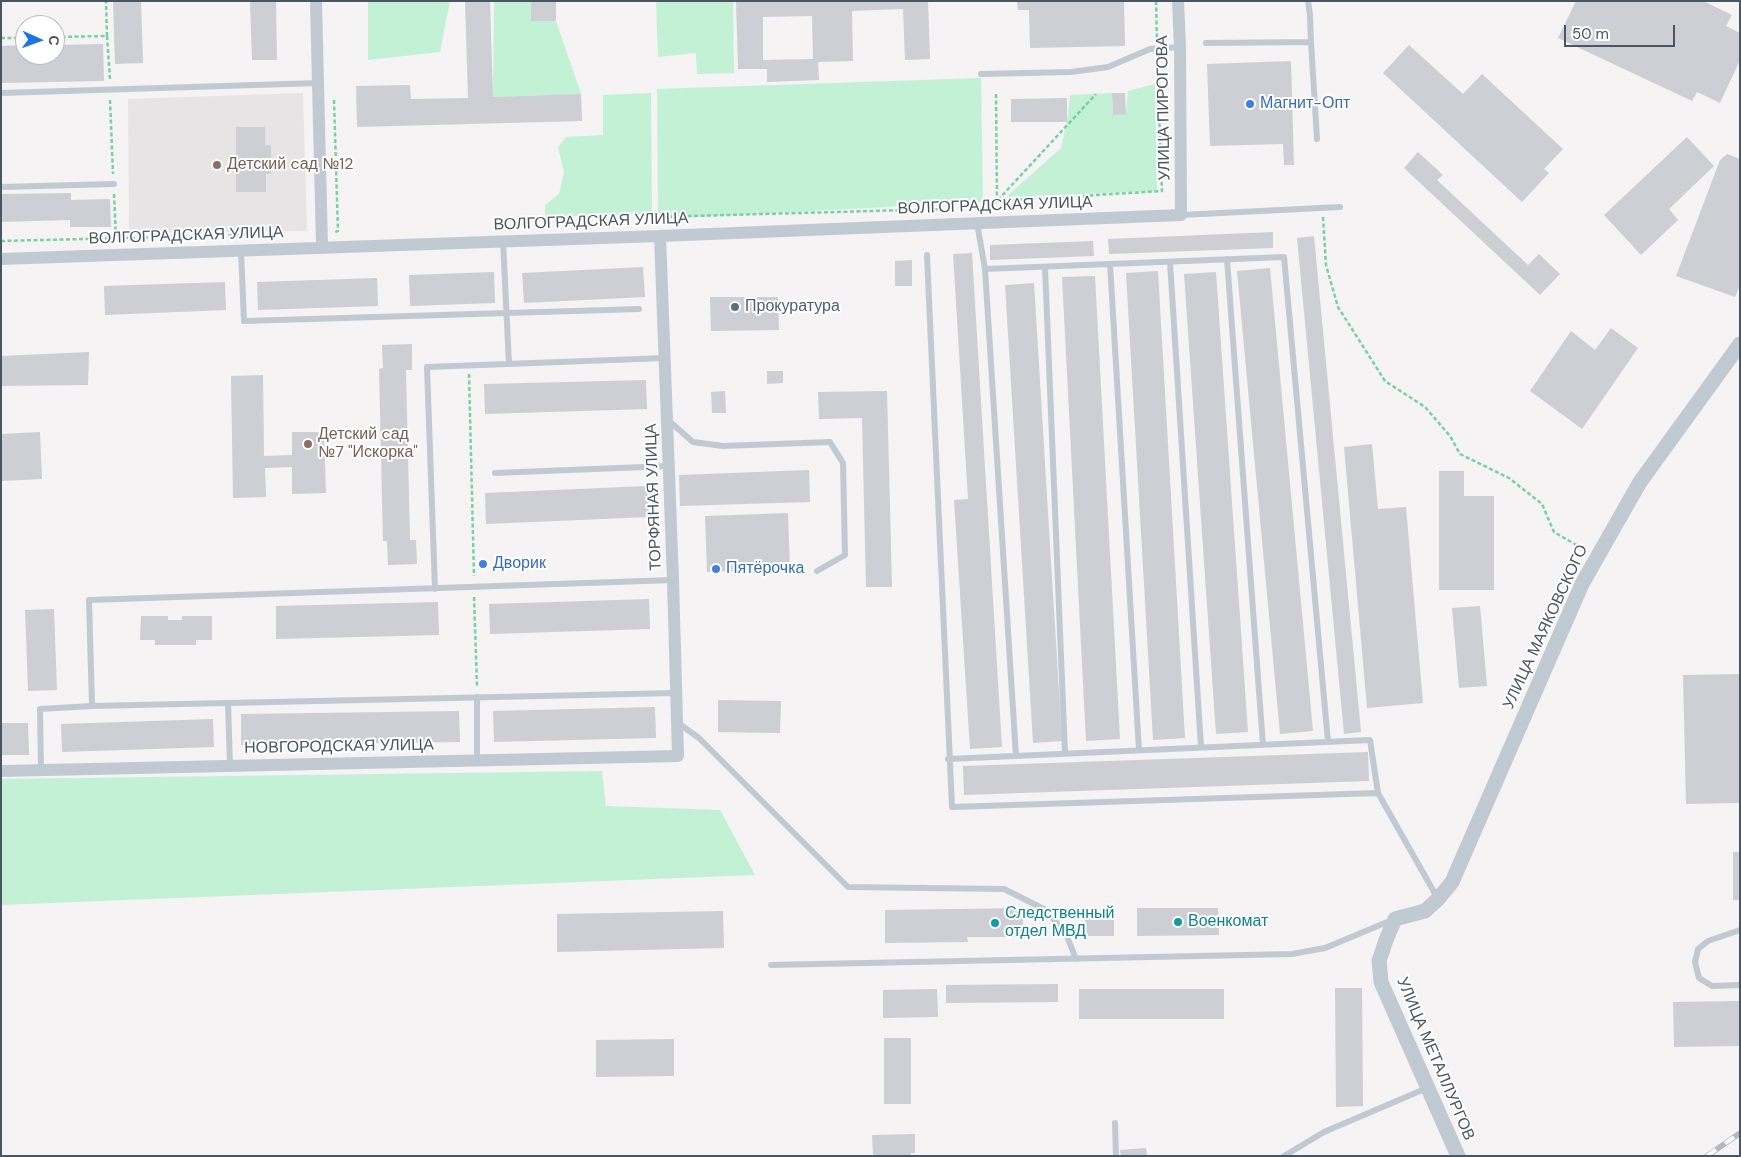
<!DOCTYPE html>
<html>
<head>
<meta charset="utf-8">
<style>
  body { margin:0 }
  #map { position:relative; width:1741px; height:1157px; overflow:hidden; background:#f5f3f3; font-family:"DM Sans",sans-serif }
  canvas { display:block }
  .frame { position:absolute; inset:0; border:2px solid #4a5661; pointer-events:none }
  .north { position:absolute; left:15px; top:15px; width:50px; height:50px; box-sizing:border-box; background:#fff; border:1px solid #b7bbc0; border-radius:50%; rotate:92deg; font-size:14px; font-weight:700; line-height:20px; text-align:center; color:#4a5661 }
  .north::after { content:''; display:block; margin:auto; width:18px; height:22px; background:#1a73e8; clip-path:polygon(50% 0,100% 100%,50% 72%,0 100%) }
  .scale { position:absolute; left:1564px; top:25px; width:111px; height:22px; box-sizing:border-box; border:2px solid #4a5661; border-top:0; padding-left:6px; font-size:15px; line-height:18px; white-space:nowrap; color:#4a5661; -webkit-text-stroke:4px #fff; paint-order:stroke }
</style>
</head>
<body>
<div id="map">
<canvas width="1741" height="1157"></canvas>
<div class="frame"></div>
<div class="north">С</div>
<div class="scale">50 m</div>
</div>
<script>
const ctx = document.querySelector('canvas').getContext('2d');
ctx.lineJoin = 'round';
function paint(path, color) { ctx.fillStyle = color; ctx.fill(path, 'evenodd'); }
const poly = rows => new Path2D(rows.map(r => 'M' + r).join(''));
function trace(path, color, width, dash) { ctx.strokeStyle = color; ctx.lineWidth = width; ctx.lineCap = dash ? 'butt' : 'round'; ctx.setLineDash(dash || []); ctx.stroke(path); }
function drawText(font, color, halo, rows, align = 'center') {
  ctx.font = font + ' "DM Sans",sans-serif'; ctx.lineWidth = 4; ctx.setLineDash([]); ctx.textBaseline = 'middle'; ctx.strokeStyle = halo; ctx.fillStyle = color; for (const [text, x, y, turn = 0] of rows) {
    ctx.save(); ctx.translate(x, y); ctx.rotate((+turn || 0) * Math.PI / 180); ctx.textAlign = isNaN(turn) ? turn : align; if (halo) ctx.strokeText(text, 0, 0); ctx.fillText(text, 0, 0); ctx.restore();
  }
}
paint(poly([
  [303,93,307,231,129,233,128,99]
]), '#e6e4e5');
paint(poly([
  [368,1,450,1,440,52,368,60],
  [494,1,531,1,532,21,556,21,581,94,493,97],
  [656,1,733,1,734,73,697,74,696,53,658,57],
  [981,78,983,202,658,219,657,89],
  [1155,84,1157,191,1006,197,1061,148,1067,122,1070,95,1112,93,1113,114,1126,114,1128,91],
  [651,93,652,214,545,217,545,205,559,194,564,172,558,147,566,137,603,135,603,95],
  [602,771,606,806,720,810,755,875,1,905,1,779]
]), '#c3f1d5');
paint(poly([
  [113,1,141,1,143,63,115,64],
  [250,1,276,1,277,60,252,60],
  [465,1,490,1,493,97,581,94,582,121,357,127,356,86,410,85,411,99,468,98],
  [531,1,556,1,556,21,531,21],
  [736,1,928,1,930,59,905,60,903,9,852,11,853,61,818,62,819,80,767,82,767,69,738,69],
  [812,16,813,59,763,60,763,17],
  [1017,1,1124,1,1125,46,1030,48,1029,10,1018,10],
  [1576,1,1703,1,1732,15,1726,26,1740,33,1740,60,1720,103,1697,92,1692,101,1558,38],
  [103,44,104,81,1,83,1,46,25,45,25,55,55,55,55,45],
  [1409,45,1463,94,1482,74,1563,149,1544,169,1549,173,1522,202,1383,73],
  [1291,61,1294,165,1284,165,1283,144,1210,146,1207,64],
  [1112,93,1125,93,1126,114,1113,115],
  [1067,98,1067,122,1011,122,1011,99],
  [236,127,265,127,265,145,271,145,271,174,266,174,266,192,236,192],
  [1687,137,1714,166,1669,209,1678,220,1641,255,1604,215],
  [1418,152,1443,175,1437,180,1528,265,1539,254,1560,274,1540,295,1404,168],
  [1727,154,1740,159,1740,285,1735,297,1676,276,1720,160],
  [71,193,71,200,110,199,111,227,70,227,70,220,1,222,1,194],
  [1273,232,1273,248,1109,254,1108,239],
  [1314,236,1361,732,1344,734,1297,238],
  [1093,241,1094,256,990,260,990,245],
  [972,253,1002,747,970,749,954,500,968,499,953,254],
  [912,260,912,286,895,286,895,261],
  [643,267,645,297,524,303,522,273],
  [1270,268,1313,731,1280,734,1237,271],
  [1158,271,1185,738,1153,740,1126,273],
  [494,272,495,303,410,306,409,275],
  [1216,272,1248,732,1216,734,1184,274],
  [1095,276,1120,739,1086,741,1062,277],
  [377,278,378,306,258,310,257,282],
  [225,282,226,310,105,315,104,286],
  [1034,283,1062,741,1033,743,1005,285],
  [710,297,778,297,779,330,711,331],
  [1611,328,1638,348,1582,429,1530,391,1571,331,1595,350],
  [412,344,412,370,406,370,410,540,416,540,417,564,388,565,387,541,383,541,379,369,383,368,382,345],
  [89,352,88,385,1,386,1,356],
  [767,371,783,371,783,383,767,384],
  [263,375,264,456,292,455,292,432,324,432,326,493,292,494,292,467,265,468,266,497,233,498,231,376],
  [646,380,647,409,485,414,484,384],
  [725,391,726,413,712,413,711,392],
  [887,391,892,587,866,587,862,418,819,419,818,392],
  [40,432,42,479,1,481,1,434],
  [1372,444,1378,509,1406,507,1423,703,1367,708,1344,447],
  [809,470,810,502,680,506,679,475],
  [1439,471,1464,471,1464,496,1494,496,1494,590,1439,590],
  [647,486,649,517,486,524,485,493],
  [788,513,790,569,707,572,705,516],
  [649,599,650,629,490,634,489,604],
  [438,602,439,635,276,639,276,606],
  [1480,606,1487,686,1459,688,1452,608],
  [54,609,57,690,28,691,25,610],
  [141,616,168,616,168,620,182,620,182,616,212,616,212,640,196,640,196,645,155,645,155,640,140,640],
  [1740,674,1740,803,1686,804,1683,675],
  [718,700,781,701,780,733,718,732],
  [655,707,656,738,494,742,493,711],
  [459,711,460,742,241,745,241,714],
  [213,719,214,747,62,752,61,724],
  [1,723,28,723,29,755,1,755],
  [1368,752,1369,781,964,795,963,766],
  [1733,852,1740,852,1740,900,1733,900],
  [1023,908,1023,937,967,937,968,942,885,943,885,910],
  [1137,908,1218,908,1219,935,1137,936],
  [723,911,724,948,557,952,557,914],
  [1085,916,1114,916,1114,936,1086,936],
  [1058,984,1058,1002,946,1003,946,985],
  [1335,988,1362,988,1363,1106,1336,1107],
  [937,989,938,1017,883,1018,883,990],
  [1079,989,1224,989,1224,1019,1079,1019],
  [1740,1001,1740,1046,1674,1047,1673,1002],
  [884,1038,911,1038,911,1104,884,1104],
  [674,1039,674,1076,596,1077,596,1040],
  [915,1134,915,1153,911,1153,911,1156,873,1155,872,1135],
  [1146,1148,1147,1156,1121,1156,1120,1150]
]), '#cdcfd5');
trace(poly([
  [1156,1,1157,40],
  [107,36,110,79],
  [55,37,107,36,106,1],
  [1,38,25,38],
  [996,94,997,200],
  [110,100,113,174],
  [334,100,338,231,335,232],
  [114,194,116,238],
  [998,200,1096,94],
  [988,208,997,201,1162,191,1157,58],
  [655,217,943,209],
  [1323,217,1326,265,1338,307,1385,381,1425,407,1450,436,1460,454,1509,478,1542,504,1554,532,1585,550],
  [1,241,287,234],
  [469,374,474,576],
  [474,597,477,686]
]), '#7ad0a6', 2.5, [4, 2.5]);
trace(poly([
  [1311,42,1317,139],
  [1206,43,1311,42,1310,15,1308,1],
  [981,74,1071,72,1108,67,1150,49,1180,47],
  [1,93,319,83],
  [1,187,114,184],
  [1181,215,1340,207],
  [977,223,985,269,1016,756],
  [503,241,509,364],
  [241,251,244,321,639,309],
  [927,255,952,807,1378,793,1438,899],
  [1227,259,1263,745],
  [1170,262,1201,747],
  [1110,264,1139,750],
  [1045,267,1065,753],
  [985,269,1284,257,1328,742],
  [668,420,693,442,723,446,830,442,843,463,845,555,817,571],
  [495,473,669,466],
  [435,589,427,367,665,358],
  [477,697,477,761],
  [228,704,230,766],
  [92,706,676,693],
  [678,723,699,738,848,887,1004,889,1046,910,1066,934,1076,959],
  [948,759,1370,740,1378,793],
  [41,770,40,709,92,706,89,600,673,580],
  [1740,930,1708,941,1698,949,1695,962,1699,978,1712,986,1740,985],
  [771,965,1292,954,1325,948,1392,920],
  [1115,1123,1116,1156],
  [1284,1156,1324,1132,1427,1088]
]), '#c1cad2', 6);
trace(poly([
  [316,1,322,247],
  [1,259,660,236,1181,215,1180,47,1178,1],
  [1,771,678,756,673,580,660,236]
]), '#c1cad2', 12);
trace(poly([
  [1458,1156,1381,982,1379,961,1386,940,1395,919,1425,911,1438,899,1452,882,1582,584,1640,482,1740,344]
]), '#c1cad2', 15);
const rail = poly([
  [1707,1156,1740,1133]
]);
trace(rail, '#b5b8bd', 5.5);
trace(rail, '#fff', 4, [11]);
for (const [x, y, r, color] of [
  [1250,104,5,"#3f7fe0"],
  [217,165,5,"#8d6e63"],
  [735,307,5,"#5c6f8a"],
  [308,444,5,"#8d6e63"],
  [483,564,5,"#3f7fe0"],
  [716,569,5,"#3f7fe0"],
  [1178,922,5,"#0f9aa8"],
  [995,923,5,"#0f9aa8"]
]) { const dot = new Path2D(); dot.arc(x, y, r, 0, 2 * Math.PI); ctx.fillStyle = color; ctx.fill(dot); trace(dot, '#fff', 2); }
drawText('16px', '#366cbe', '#fff', [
  ["Магнит-Опт",1260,104],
  ["Дворик",493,564],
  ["Пятёрочка",726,569]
], 'left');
drawText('16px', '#4a5661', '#fff', [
  ["УЛИЦА ПИРОГОВА",1164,108,-91],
  ["ВОЛГОГРАДСКАЯ УЛИЦА",995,206,-2],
  ["ВОЛГОГРАДСКАЯ УЛИЦА",591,222,-2],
  ["ВОЛГОГРАДСКАЯ УЛИЦА",186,236,-2],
  ["ТОРФЯНАЯ УЛИЦА",654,497,-92],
  ["УЛИЦА МАЯКОВСКОГО",1546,627,-65],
  ["НОВГОРОДСКАЯ УЛИЦА",339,747,-1],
  ["УЛИЦА МЕТАЛЛУРГОВ",1435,1059,67]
]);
drawText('16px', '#785e54', '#fff', [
  ["Детский cад №12",227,165],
  ["Детский cад",318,435],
  ["№7 \"Искорка\"",318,453]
], 'left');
drawText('16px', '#4e5e75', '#fff', [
  ["Прокуратура",745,307]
], 'left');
drawText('16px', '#0d838f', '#fff', [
  ["Следственный",1005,914],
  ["отдел МВД",1005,932],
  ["Военкомат",1188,922]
], 'left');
</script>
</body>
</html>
